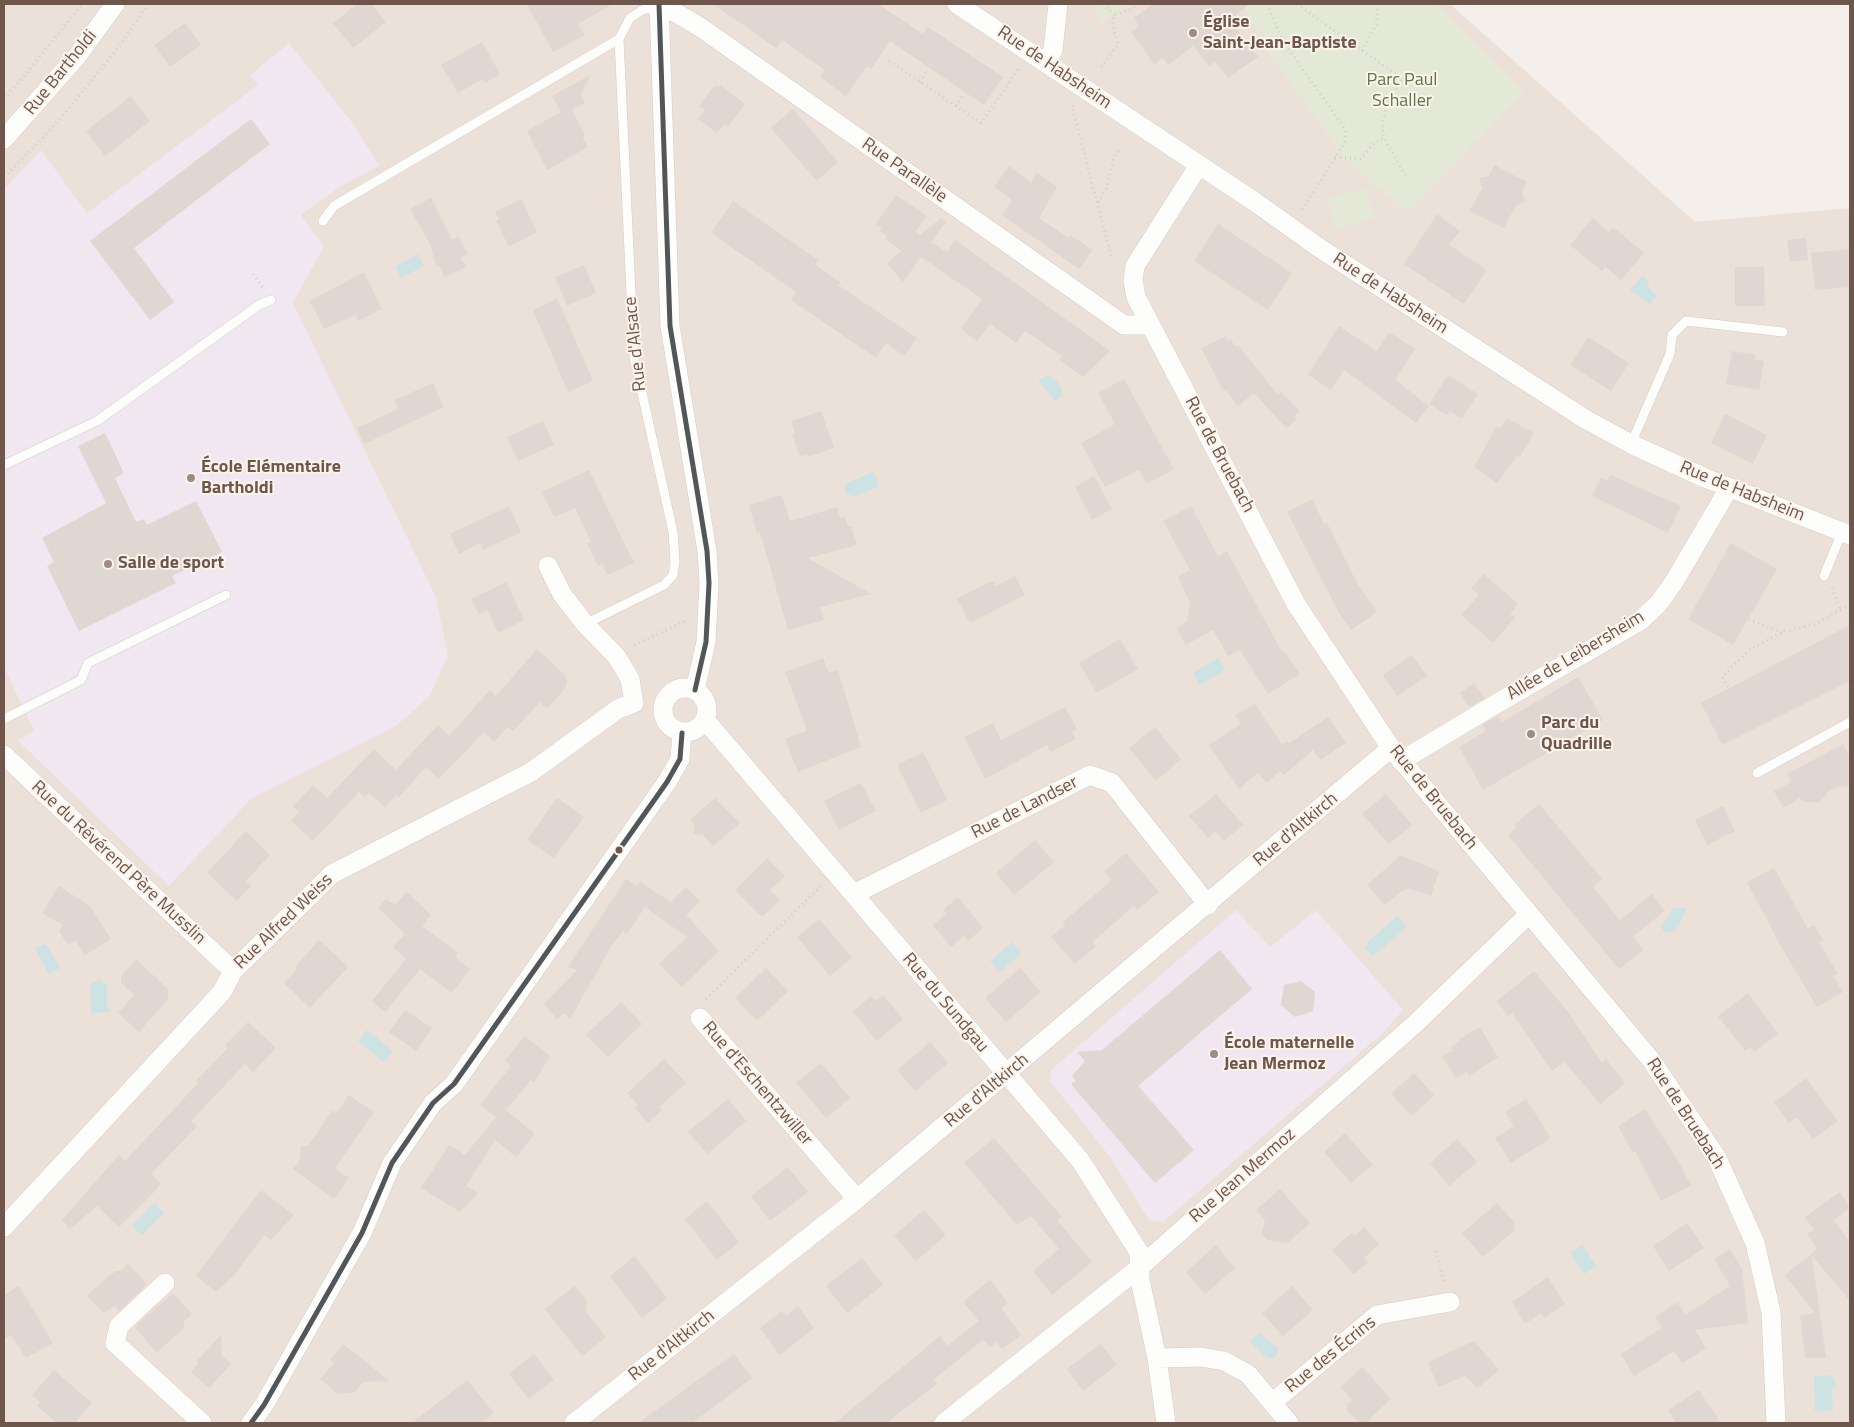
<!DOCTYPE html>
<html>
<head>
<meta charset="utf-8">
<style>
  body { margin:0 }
  #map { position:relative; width:1854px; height:1427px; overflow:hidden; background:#f4efea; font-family:"Titillium Web",sans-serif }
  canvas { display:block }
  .frame { position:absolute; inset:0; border:5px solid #6e564d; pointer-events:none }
</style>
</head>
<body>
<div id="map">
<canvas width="1854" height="1427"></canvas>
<div class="frame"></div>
</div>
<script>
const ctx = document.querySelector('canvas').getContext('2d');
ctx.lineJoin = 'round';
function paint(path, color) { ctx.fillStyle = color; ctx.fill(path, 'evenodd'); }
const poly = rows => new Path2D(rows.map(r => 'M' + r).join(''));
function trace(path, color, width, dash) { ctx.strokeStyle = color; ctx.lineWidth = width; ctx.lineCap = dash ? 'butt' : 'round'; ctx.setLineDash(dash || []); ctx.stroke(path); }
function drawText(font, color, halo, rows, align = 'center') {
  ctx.font = font + ' "Titillium Web",sans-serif'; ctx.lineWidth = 4; ctx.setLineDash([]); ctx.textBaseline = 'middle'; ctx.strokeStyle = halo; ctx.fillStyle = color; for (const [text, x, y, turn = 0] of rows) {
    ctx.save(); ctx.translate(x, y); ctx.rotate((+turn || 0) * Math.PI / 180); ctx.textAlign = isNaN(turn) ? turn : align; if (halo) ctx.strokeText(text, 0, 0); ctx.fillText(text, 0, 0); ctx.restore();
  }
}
paint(poly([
  [4,4,1450,4,1695,222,1850,208,1850,1423,4,1423]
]), '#ece1d8');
paint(poly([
  [289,43,354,125,379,166,341,186,301,215,324,246,293,303,436,597,448,655,430,696,396,726,252,798,169,886,17,740,34,731,4,667,4,189,41,150,87,213,258,85,250,75],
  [1236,910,1270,947,1316,910,1403,1010,1384,1032,1163,1222,1149,1220,1110,1157,1050,1081,1051,1070]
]), '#f0e7f0');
paint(poly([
  [1092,4,1129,4,1101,23],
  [1242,4,1436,4,1524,92,1407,213,1345,159,1267,51],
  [1367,188,1374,219,1335,229,1327,198]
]), '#e3e9d6');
paint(poly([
  [418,254,424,266,401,278,395,266],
  [1642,276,1649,282,1648,287,1657,296,1650,304,1630,290],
  [1049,375,1059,384,1063,395,1055,401,1038,380],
  [874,472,879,487,852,497,850,494,847,495,844,487,847,485,846,483],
  [1218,658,1225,670,1200,685,1193,673],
  [1682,907,1686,909,1680,924,1672,932,1664,933,1661,925,1668,918,1672,909],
  [1397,916,1407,926,1377,953,1372,955,1365,948,1368,944,1367,943],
  [1012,942,1021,954,1000,972,990,961],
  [46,944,60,968,49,974,35,948],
  [99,979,107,985,107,1006,110,1012,91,1013,90,985],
  [367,1030,393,1051,384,1062,358,1041],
  [154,1203,164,1213,142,1235,132,1226],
  [1582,1245,1596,1266,1584,1274,1570,1252],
  [1259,1333,1279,1349,1274,1359,1266,1357,1250,1341],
  [1831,1375,1837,1384,1832,1389,1833,1411,1815,1412,1814,1376]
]), '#cde3e3');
paint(poly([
  [357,4,372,4,386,22,353,48,333,23],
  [527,4,613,4,578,24,585,35,553,52],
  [713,4,878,4,923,34,928,27,1003,77,984,105,890,41,871,69,867,66,846,96,820,77,825,70,782,40,776,48],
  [1153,4,1249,4,1230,20,1258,57,1228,78,1215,61,1209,66,1193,46,1168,65,1163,58,1154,64,1131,32,1139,26,1134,18],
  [185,23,201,45,170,67,154,45],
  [482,42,500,74,485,83,483,79,458,93,441,65],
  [590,75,581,95,585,103,572,110,585,135,583,139,588,147,547,170,527,131,561,112,552,96],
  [714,86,721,86,745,104,728,127,724,124,717,133,698,119,705,110,699,106],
  [131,96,150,121,105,156,86,131],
  [793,109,838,162,817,181,771,128],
  [251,119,270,144,134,248,174,302,150,320,90,241],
  [1494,165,1527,182,1522,192,1526,202,1516,205,1504,228,1470,211,1482,188,1479,178,1489,176],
  [1009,166,1031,182,1037,173,1057,187,1039,218,1068,238,1070,235,1093,250,1079,269,1002,215,1012,200,994,187],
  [896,195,927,216,915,232,920,235,941,218,946,222,931,242,947,252,955,240,1110,351,1083,377,1059,360,1062,356,1025,331,1016,343,990,324,977,341,961,329,982,299,921,257,903,282,887,263,902,251,885,239,887,236,880,231,882,228,876,224],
  [431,198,452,240,458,236,468,254,461,258,466,267,445,277,438,265,436,266,430,244,410,209],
  [521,199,537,232,509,247,496,221,499,219,495,212],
  [733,201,818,260,815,265,840,282,838,285,917,338,904,356,886,343,876,358,791,300,796,292,711,233],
  [1437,214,1460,231,1449,245,1487,270,1464,304,1404,264],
  [1593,218,1609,232,1613,227,1644,253,1621,280,1605,267,1602,271,1570,245],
  [1218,224,1292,273,1268,310,1194,261],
  [1806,238,1808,260,1790,262,1787,240],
  [1850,249,1850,287,1815,290,1811,253],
  [584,265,596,293,567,306,555,277],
  [1735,267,1764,267,1765,306,1735,306],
  [364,272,382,309,358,321,355,315,324,329,310,301],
  [557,298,593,381,568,392,533,310],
  [1339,326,1377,351,1389,332,1415,349,1395,380,1429,406,1416,423,1344,370,1331,390,1308,375],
  [1225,337,1227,341,1231,339,1235,347,1238,345,1278,395,1281,392,1299,411,1294,416,1297,420,1286,428,1254,393,1238,406,1226,390,1224,392,1201,348],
  [1588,337,1629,363,1611,391,1570,365],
  [1732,351,1756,355,1755,360,1764,361,1759,390,1726,384],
  [1448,375,1478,394,1462,418,1450,411,1447,415,1429,404],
  [1124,379,1174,469,1147,484,1139,470,1105,487,1081,443,1115,424,1098,393],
  [433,383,444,407,364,444,357,428,398,409,394,400],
  [821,411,834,448,808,457,807,454,800,456,792,435,795,434,791,421],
  [1725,414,1767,435,1753,464,1711,443],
  [1507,418,1534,433,1520,457,1517,456,1497,483,1474,467,1497,426,1501,428],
  [543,421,554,445,518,461,507,437],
  [105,433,124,473,115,478,136,522,144,519,147,525,196,501,222,552,172,576,176,583,79,631,47,566,54,562,42,538,106,503,78,446],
  [589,470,634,563,607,575,602,564,598,566,587,543,591,542,575,508,554,517,542,492],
  [1610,475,1681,506,1668,533,1592,496,1601,478,1607,481],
  [1094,476,1112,509,1092,520,1075,487],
  [782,495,790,521,837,507,840,518,845,516,848,527,851,526,857,545,808,558,871,594,820,607,824,620,788,630,760,532,757,533,749,505],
  [1312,499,1324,524,1327,523,1358,585,1377,612,1351,630,1339,613,1287,512],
  [509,506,521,532,483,550,480,543,459,554,450,534],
  [1191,506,1218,556,1227,551,1282,652,1284,651,1300,674,1268,694,1240,650,1228,656,1213,630,1186,645,1176,628,1187,622,1190,603,1178,577,1190,570,1163,521],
  [1731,543,1777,569,1733,645,1688,619],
  [1484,574,1518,604,1510,614,1515,618,1493,643,1461,615,1479,595,1471,588],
  [1015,576,1025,595,970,623,957,599,987,583,994,581,996,586],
  [506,582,524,620,498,633,488,610,479,615,471,599],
  [1850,625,1850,681,1722,745,1701,703],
  [1120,639,1138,669,1097,693,1079,663],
  [537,649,564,674,567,682,564,690,547,709,540,702,513,731,508,727,494,742,484,732,439,779,426,767,399,797,396,795,385,807,369,793,365,797,359,792,313,841,291,821,299,812,293,806,313,785,327,798,374,749,396,770,438,725,449,736,490,690,496,696],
  [1412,655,1427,676,1397,696,1383,675],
  [823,658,829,673,838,670,861,747,798,772,785,739,807,730,785,672],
  [1578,677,1603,720,1483,790,1459,747,1486,731,1482,725,1498,716,1502,722],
  [1474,683,1485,698,1469,707,1460,693],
  [1255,704,1282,744,1287,741,1289,743,1328,717,1346,743,1320,760,1313,750,1284,775,1280,771,1267,783,1258,773,1239,789,1209,745,1241,724,1235,715],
  [1065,707,1077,729,1072,732,1076,739,1051,752,1047,745,985,779,964,737,993,723,1001,740],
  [1155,727,1181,759,1156,781,1129,748],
  [1843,744,1850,757,1850,787,1839,786,1828,792,1819,803,1802,801,1800,798,1783,808,1774,791,1791,782,1787,774],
  [923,752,947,800,921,813,897,765],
  [861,783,876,811,839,830,824,801],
  [1216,794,1243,825,1224,841,1215,831,1208,838,1189,816],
  [1386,794,1412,825,1389,844,1362,814],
  [557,798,584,817,554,858,527,840],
  [715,798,740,823,713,846,703,835,694,834,694,825,690,820],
  [1539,804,1602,879,1593,887,1620,920,1652,894,1665,911,1633,936,1643,950,1619,969,1508,835,1517,828,1514,825],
  [1723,806,1735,831,1707,845,1695,820],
  [246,831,270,855,246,881,251,886,237,901,207,873],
  [1035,840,1054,862,1014,895,996,873],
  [1126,853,1159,892,1137,910,1134,906,1092,942,1096,946,1075,964,1051,937,1065,925,1063,922,1112,880,1104,871],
  [1401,855,1439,871,1431,896,1410,889,1401,891,1385,905,1367,885],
  [767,858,785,876,770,890,780,900,762,917,735,890],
  [1774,868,1808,929,1814,925,1823,940,1819,942,1838,974,1833,976,1843,992,1817,1007,1780,945,1747,882],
  [626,879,637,886,640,882,671,902,686,887,700,901,686,915,719,951,682,987,659,964,687,937,645,907,627,934,623,931,612,945,570,1019,564,1013,557,1019,544,1004,577,970,568,967],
  [59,886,90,906,111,939,85,955,75,940,68,945,59,931,63,925,42,913],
  [407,892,431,915,422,926,458,953,455,957,470,969,452,993,420,969,385,1012,372,1001,406,959,393,947,405,934,378,908,386,899,395,905],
  [958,897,983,928,968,941,964,936,951,947,933,925,946,914,943,910],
  [819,919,852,958,830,976,797,937],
  [319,940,348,967,310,1008,284,983,297,969,295,967],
  [1220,950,1252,989,1138,1086,1194,1150,1155,1183,1071,1084,1076,1081,1072,1076,1085,1061,1077,1052,1102,1050],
  [136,959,168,989,168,999,139,1032,118,1013,134,995,121,983,121,976],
  [766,968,788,991,757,1021,735,998],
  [1020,968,1041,992,1006,1022,985,998],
  [1534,971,1568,1012,1602,1063,1606,1059,1625,1083,1600,1104,1565,1062,1552,1071,1512,1013,1508,1016,1497,1001],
  [1301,981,1315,992,1313,1011,1295,1017,1281,1005,1284,985],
  [1748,993,1778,1034,1754,1052,1750,1047,1745,1051,1718,1016],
  [883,995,903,1019,877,1041,853,1012,871,996,875,1001],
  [621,1002,642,1024,608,1057,586,1035],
  [405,1010,432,1028,416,1051,389,1032],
  [248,1022,276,1048,253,1072,245,1064,191,1121,197,1126,151,1174,161,1183,157,1189,119,1227,97,1206,70,1229,62,1220,119,1155,125,1161,161,1123,198,1083,196,1081,228,1048,225,1045],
  [1480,1027,1498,1057,1469,1076,1467,1072,1456,1078,1442,1056,1453,1050,1451,1047,1460,1041,1459,1039],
  [524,1036,550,1056,534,1083,531,1080,506,1110,535,1134,516,1157,495,1140,466,1186,478,1193,460,1212,421,1188,449,1145,465,1155,496,1117,480,1105,511,1066,505,1061],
  [930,1042,948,1063,915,1091,897,1070],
  [664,1059,686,1083,659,1107,662,1110,648,1123,635,1108,638,1105,627,1093],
  [821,1063,850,1098,826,1118,796,1083],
  [1414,1073,1434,1095,1412,1116,1391,1094],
  [1806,1078,1838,1121,1813,1139,1797,1117,1789,1123,1774,1102],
  [349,1095,374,1112,335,1168,349,1178,334,1199,293,1169,299,1162,301,1146,308,1146,333,1110,336,1113],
  [728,1099,746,1121,707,1154,688,1132],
  [1526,1099,1551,1138,1511,1163,1495,1138,1514,1126,1505,1112],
  [1645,1109,1677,1159,1691,1185,1661,1201,1635,1151,1633,1153,1618,1126],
  [1345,1133,1373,1165,1351,1183,1324,1152],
  [994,1138,1062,1217,1057,1220,1092,1262,1052,1295,1033,1271,1059,1249,1031,1216,1017,1225,964,1163],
  [1457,1139,1477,1162,1449,1186,1430,1163],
  [788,1167,808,1192,770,1221,751,1196],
  [1280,1189,1310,1223,1287,1243,1267,1240,1262,1234,1265,1220,1256,1210],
  [261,1190,294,1215,271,1240,264,1235,235,1274,216,1292,196,1276],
  [1840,1192,1850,1208,1834,1220,1850,1243,1850,1301,1812,1256,1826,1358,1805,1358,1800,1315,1815,1313,1785,1275,1817,1249,1807,1234,1814,1230,1805,1217],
  [707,1201,739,1242,717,1260,685,1219],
  [1497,1203,1515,1223,1515,1230,1483,1257,1462,1233],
  [924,1210,946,1235,916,1261,894,1235],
  [1687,1223,1704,1248,1669,1271,1653,1246],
  [1364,1227,1379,1244,1364,1258,1368,1263,1354,1274,1332,1250,1351,1233,1354,1236],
  [1216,1245,1235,1268,1205,1294,1186,1272],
  [1730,1249,1742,1269,1748,1323,1695,1330,1706,1348,1682,1363,1674,1351,1634,1376,1621,1354,1662,1328,1655,1317,1678,1302,1685,1315,1730,1286,1714,1259],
  [635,1256,667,1298,642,1318,610,1276],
  [862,1258,883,1285,847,1313,826,1286],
  [128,1264,147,1284,119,1311,115,1306,103,1313,87,1296,105,1279,116,1271,120,1271],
  [1548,1277,1565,1304,1544,1318,1541,1313,1525,1324,1512,1302],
  [990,1280,1008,1303,1001,1308,1021,1335,1002,1349,996,1342,990,1347,983,1340,934,1379,937,1384,886,1423,835,1423,940,1336,947,1346,979,1321,963,1302],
  [19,1286,53,1343,26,1358,11,1335,4,1339,4,1295],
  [575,1286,587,1301,586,1312,606,1337,582,1356,545,1309],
  [1292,1286,1313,1310,1283,1336,1262,1313],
  [173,1293,192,1314,184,1321,184,1328,157,1352,134,1327],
  [798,1306,814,1328,780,1355,760,1328,782,1311,786,1316],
  [221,1335,222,1356,231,1364,209,1388,191,1372,198,1364,196,1362],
  [1474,1341,1499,1370,1478,1388,1465,1376,1438,1387,1428,1362],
  [343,1344,366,1362,389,1381,363,1382,355,1392,338,1394,320,1379,334,1363,330,1360],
  [1101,1344,1117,1365,1083,1391,1067,1369],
  [534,1354,554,1380,529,1399,509,1374],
  [734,1354,752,1378,692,1423,638,1423],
  [1362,1367,1391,1399,1365,1423,1359,1423,1346,1409,1348,1407,1346,1405,1352,1400,1341,1387],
  [54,1370,92,1403,75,1423,57,1423,37,1406,40,1402,32,1395],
  [467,1380,494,1413,484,1421,481,1423,412,1423],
  [1699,1390,1721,1423,1676,1423,1668,1410]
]), '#e0d7d2');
const lane = poly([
  [323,221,334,206,619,39],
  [1631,444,1670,354,1672,335,1686,321,1783,332],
  [4,465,97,421,259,305,271,300],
  [1824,576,1842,532],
  [585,624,664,585,673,575,675,561,673,532,634,357,619,39,630,18,644,9,658,9],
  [4,719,81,680,88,663,226,595],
  [1757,773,1850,722]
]);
const street = poly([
  [659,4,670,326,707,551,709,583,706,642,695,690],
  [957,4,1255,202,1321,249,1585,419,1631,444,1705,478,1850,535],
  [658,9,671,10,700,27,1124,325,1151,325],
  [1046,63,1053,50,1058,4],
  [4,139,78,55,115,4],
  [1199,165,1135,266,1133,281,1136,297,1296,604,1391,748,1651,1060,1717,1158,1755,1243,1771,1312,1776,1423],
  '663 710a22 22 0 1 1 44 0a22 22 0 1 1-44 0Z',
  [706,721,1080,1160,1139,1252,1140,1280,1157,1358,1166,1423],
  [4,755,233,971],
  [1401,761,1496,704,1640,621,1659,603,1674,582,1729,488],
  [854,894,1090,775,1112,783,1208,905],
  [700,1018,857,1199],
  [4,1227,222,992,233,971,332,874,531,772,618,709,634,703,630,679,617,657,585,624,562,594,548,566],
  [165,1283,119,1326,115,1343,202,1423],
  [1157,1358,1201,1357,1224,1361,1248,1374,1289,1423],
  [1273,1402,1377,1315,1450,1302],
  [251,1423,264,1405,362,1233,392,1163,433,1103,454,1084,667,782,680,759,682,733],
  [574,1423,857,1199,1391,748],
  [944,1423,1140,1267,1415,1024,1529,914]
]);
trace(lane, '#d3ccc8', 10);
trace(street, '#d3ccc8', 20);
trace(poly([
  [1103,4,1114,15],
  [1267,4,1283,41,1345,129,1345,142,1302,210],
  [1297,4,1402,79,1387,103,1382,127,1384,138,1405,175],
  [1362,51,1377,23,1377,4],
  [889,61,981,123,1019,68],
  [1101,67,1118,44,1112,24,1114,15,1132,9,1139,4],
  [920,82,927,71],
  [4,99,26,74,82,4],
  [1073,105,1072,107,1112,259],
  [956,106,963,95],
  [1335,157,1361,159,1374,143,1384,138],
  [4,177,39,142,70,107,121,44,148,4],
  [1098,202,1106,190,1114,157,1120,148],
  [253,274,263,288],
  [1832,588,1841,611],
  [1749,619,1766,627,1783,632],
  [634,645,688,620],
  [1728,687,1722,677,1749,650,1783,632,1815,624,1850,605],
  [706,999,821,886],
  [1436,1251,1444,1282]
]), '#d6cecb', 3, [1, 4]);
trace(lane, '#fdfdfc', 9);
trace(street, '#fdfdfc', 19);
trace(poly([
  [659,4,670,326,707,551,709,583,706,642,695,690],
  [251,1423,264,1405,362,1233,392,1163,433,1103,454,1084,667,782,680,759,682,733]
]), '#535658', 5);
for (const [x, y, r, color] of [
  [1193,33,5,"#9d8c84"],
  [191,478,5,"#9d8c84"],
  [108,564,5,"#9d8c84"],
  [1531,734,5,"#9d8c84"],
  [619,850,4.5,"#6e564d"],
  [1214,1054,5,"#9d8c84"]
]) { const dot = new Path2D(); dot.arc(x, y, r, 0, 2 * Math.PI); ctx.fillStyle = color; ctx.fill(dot); trace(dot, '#fcf3ea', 2); }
drawText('bold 18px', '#6e564d', '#fcf3ea', [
  ["Église",1203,23],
  ["Saint-Jean-Baptiste",1203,44],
  ["École Elémentaire",201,468],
  ["Bartholdi",201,489],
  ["Salle de sport",118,564],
  ["Parc du",1541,724],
  ["Quadrille",1541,745],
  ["École maternelle",1224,1044],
  ["Jean Mermoz",1224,1065]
], 'left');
drawText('18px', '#6e564d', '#fcf3ea', [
  ["Rue de Habsheim",1054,68,34],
  ["Rue Bartholdi",61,73,-51],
  ["Rue Parallèle",904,171,35],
  ["Rue de Habsheim",1390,294,33],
  ["Rue d'Alsace",636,344,-96],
  ["Rue de Bruebach",1219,455,62],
  ["Rue de Habsheim",1742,492,22],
  ["Allée de Leibersheim",1576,656,-31],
  ["Rue de Bruebach",1433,798,51],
  ["Rue de Landser",1025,808,-27],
  ["Rue d'Altkirch",1296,830,-40],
  ["Rue du Révérend Père Musslin",118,863,43],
  ["Rue Alfred Weiss",284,922,-44],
  ["Rue du Sundgau",945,1003,50],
  ["Rue d'Eschentzwiller",757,1084,49],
  ["Rue d'Altkirch",987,1091,-40],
  ["Rue de Bruebach",1685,1114,57],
  ["Rue Jean Mermoz",1243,1176,-41],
  ["Rue d'Altkirch",672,1346,-38],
  ["Rue des Écrins",1331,1355,-39]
]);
drawText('18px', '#5c784a', '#fcf3ea', [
  ["Parc Paul",1402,81],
  ["Schaller",1402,102]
]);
</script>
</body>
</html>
